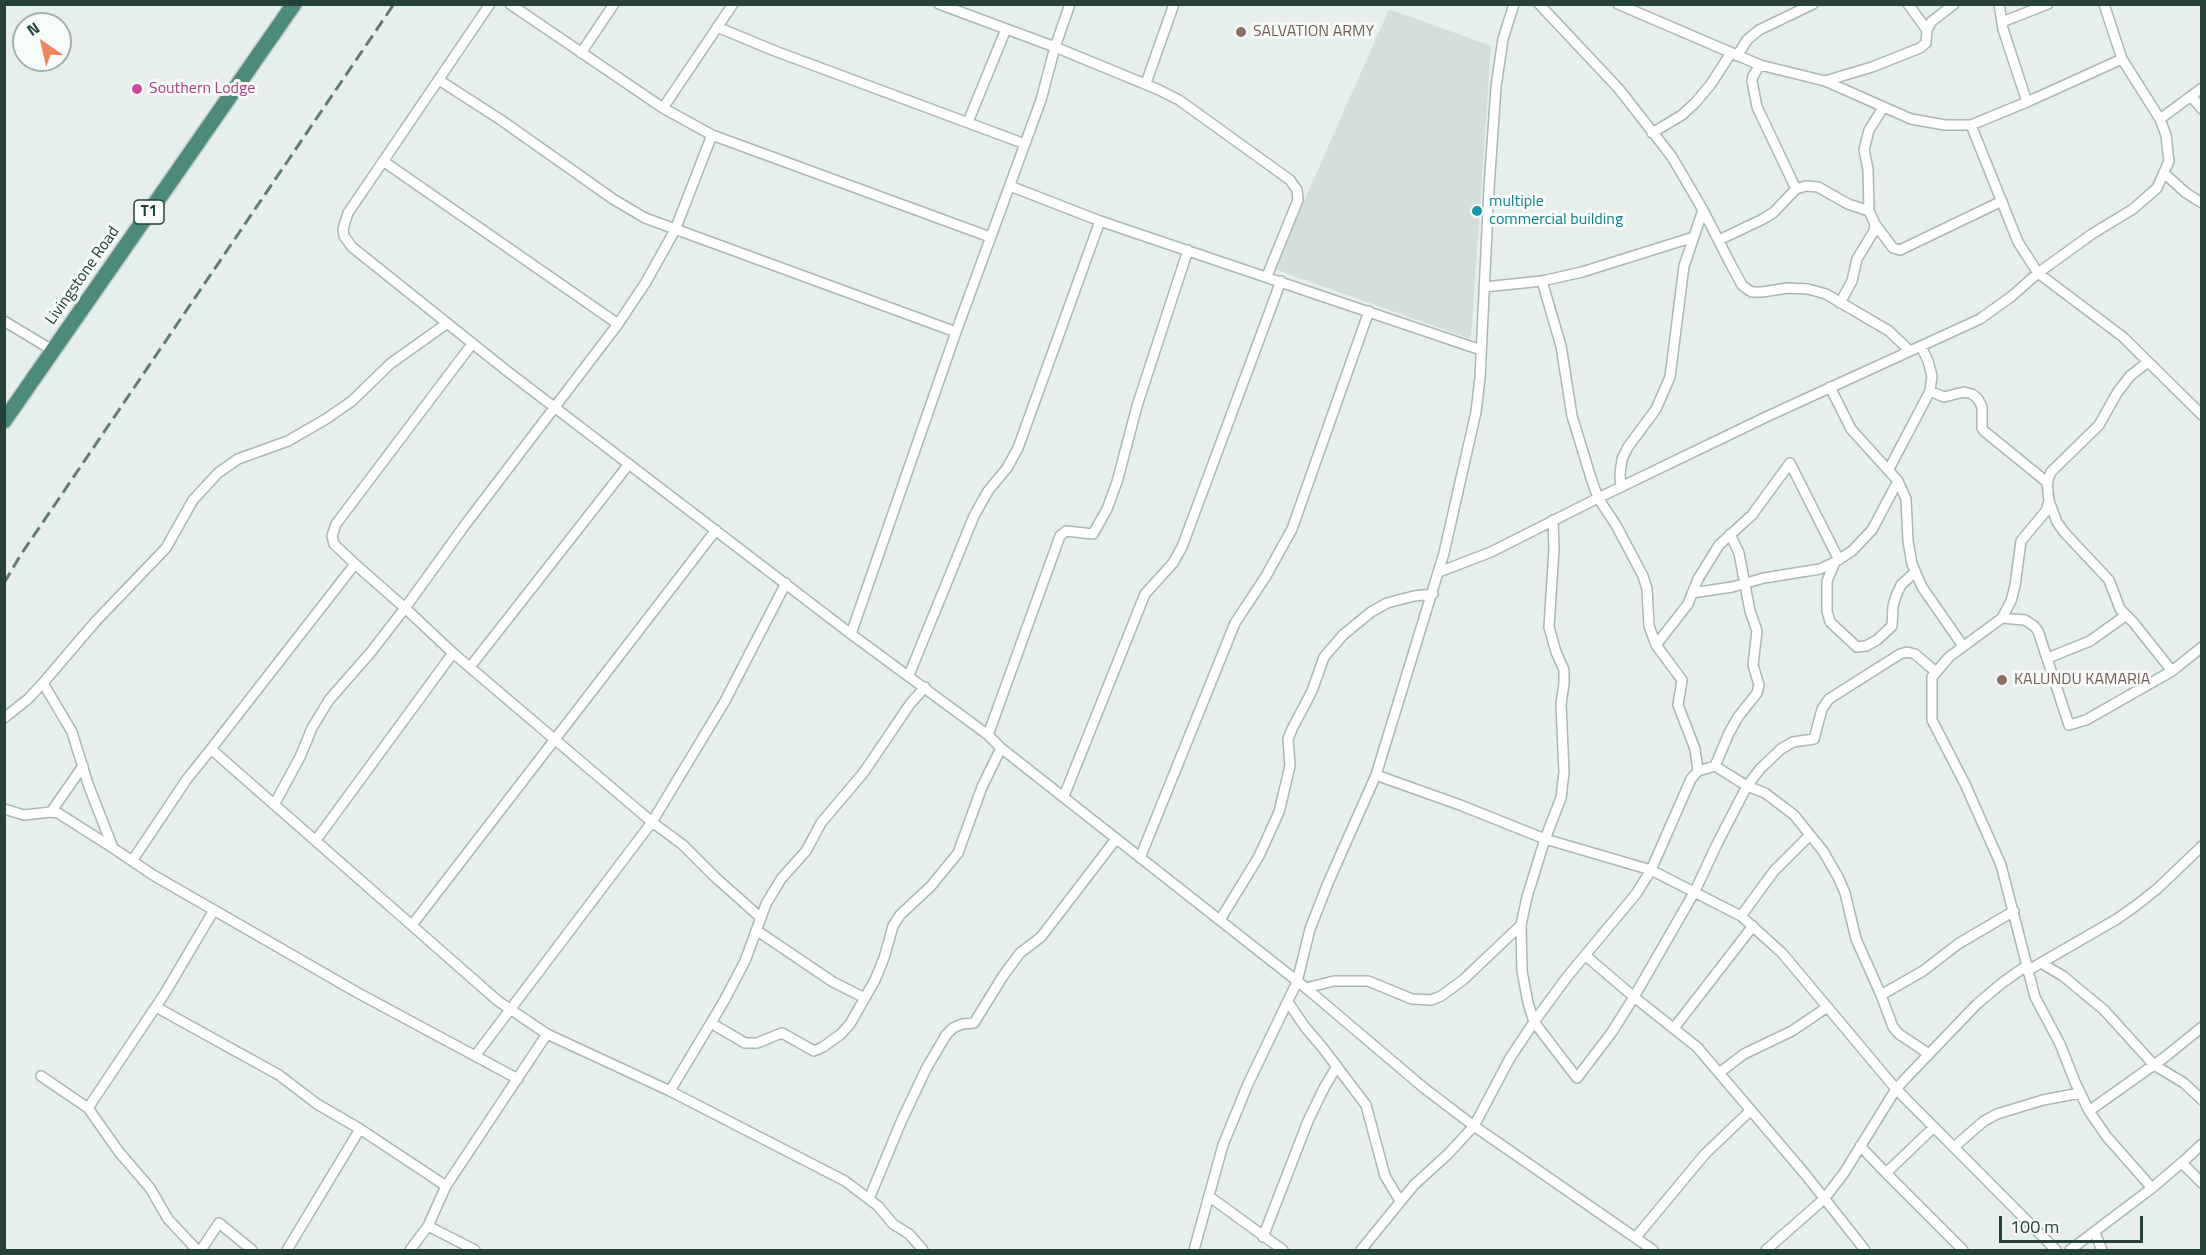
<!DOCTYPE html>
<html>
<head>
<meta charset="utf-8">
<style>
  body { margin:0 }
  #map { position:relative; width:2206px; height:1255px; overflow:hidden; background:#e6efeb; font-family:"Titillium Web",sans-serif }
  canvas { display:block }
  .frame { position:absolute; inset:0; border:6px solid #24423a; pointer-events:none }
  .north { position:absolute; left:12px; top:12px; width:60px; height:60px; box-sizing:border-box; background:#f7fbf9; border:2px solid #a3b1ad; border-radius:50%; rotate:326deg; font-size:16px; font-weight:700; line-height:24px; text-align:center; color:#24423a }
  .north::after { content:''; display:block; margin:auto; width:21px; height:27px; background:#f4845f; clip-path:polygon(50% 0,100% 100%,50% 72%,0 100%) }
  .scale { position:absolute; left:1999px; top:1216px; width:144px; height:27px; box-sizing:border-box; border:3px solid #24423a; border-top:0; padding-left:8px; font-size:18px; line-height:21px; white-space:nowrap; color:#24423a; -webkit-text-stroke:4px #f7fbf9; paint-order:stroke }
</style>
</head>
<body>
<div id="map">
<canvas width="2206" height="1255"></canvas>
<div class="frame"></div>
<div class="north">N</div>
<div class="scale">100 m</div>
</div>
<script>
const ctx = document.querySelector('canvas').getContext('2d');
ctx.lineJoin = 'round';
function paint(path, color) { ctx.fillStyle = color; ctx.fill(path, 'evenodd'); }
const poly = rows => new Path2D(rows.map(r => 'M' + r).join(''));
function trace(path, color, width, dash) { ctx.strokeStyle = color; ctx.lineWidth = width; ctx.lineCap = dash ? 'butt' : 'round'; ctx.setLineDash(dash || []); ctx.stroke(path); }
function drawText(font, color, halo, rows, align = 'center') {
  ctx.font = font + ' "Titillium Web",sans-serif'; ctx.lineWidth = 6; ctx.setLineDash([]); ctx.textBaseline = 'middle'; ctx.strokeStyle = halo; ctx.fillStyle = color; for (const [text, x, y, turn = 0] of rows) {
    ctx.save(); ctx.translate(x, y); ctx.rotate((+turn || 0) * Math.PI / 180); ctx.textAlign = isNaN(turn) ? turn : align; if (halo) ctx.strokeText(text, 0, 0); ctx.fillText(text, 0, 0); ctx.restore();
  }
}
paint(poly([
  [1389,9,1491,46,1471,339,1274,269]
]), '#d4dfda');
const minor = poly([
  [490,4,348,213,343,229,344,236,352,247,507,371,851,634,988,735,1001,748,1306,988,1424,1088,1474,1126,1653,1250],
  [510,4,663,108,712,135,990,237],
  [939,4,1055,47,1157,89,1179,100,1290,180,1297,190,1298,200,1267,276],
  [1539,4,1619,89,1672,157,1703,210,1684,266,1670,377,1656,409,1628,447,1622,459,1620,474,1621,487],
  [1908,4,1927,30],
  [1999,4,2003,29,2027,102],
  [2104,4,2122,59],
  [2002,22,2048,4],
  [717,27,775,51,1025,144],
  [581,53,614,4],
  [1737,56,1747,40,1759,30,1813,4],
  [1760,65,1753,76,1752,81,1757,107,1796,189],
  [439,80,501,120,613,199,645,218,956,332,1041,100,1055,47,1070,4],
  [1825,81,1872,67,1920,48,1926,43,1927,30,1931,22,1954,4],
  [1146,83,1174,4],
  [2191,96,2202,109],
  [663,108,733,4],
  [2160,119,2202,88],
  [968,122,1006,29],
  [1971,125,2018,242,2038,273,2123,337,2202,415],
  [1652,133,1682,115,1695,103,1711,84,1731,53],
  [383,161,618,324],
  [2165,174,2186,193,2202,203],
  [1010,186,1100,221,1481,350],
  [1703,210,1730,263,1742,285,1747,289,1752,292,1762,292,1788,288,1808,289,1826,294,1889,331,1910,351],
  [1875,224,1893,248,1900,250,2002,201],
  [1719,240,1761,220,1773,213,1796,189,1806,186,1818,187,1848,204,1869,211],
  [1542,281,1561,346,1572,416,1591,478,1598,498,1616,525,1643,576,1647,589,1649,626,1656,645,1682,680,1678,705,1695,749,1698,771],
  [1484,287,1542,281,1582,272,1694,237],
  [1840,303,1852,281,1857,259,1874,231,1875,224,1869,211,1868,169,1864,150,1869,130,1883,108],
  [4,321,52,350],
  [1930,391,1944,397,1964,392,1972,394,1978,399,1982,407,1982,428,1984,431,2048,483],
  [1889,469,1930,391,1932,376,1928,361,1921,346],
  [1898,481,1906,499,1908,541,1912,564,1922,587,1963,646],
  [2049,501,2057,522,2064,532,2109,580,2120,609,2133,622,2172,671],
  [1835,562,1827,581,1827,611,1830,622,1857,647,1866,646,1877,640,1892,626,1893,606,1896,596,1901,585,1915,572],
  [355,564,405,608,453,653,652,822,683,845,715,877,761,918],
  [1439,572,1491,552,1598,498,1766,417,1980,319,2012,296,2038,273,2092,234,2133,209,2157,188,2169,161,2166,135,2160,119,2122,59,2027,102,1971,125,1945,125,1911,119,1825,81,1760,65,1618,4],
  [1692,593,1732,587,1764,578,1820,569,1835,562,1852,551,1872,530,1898,481,1851,429,1830,387],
  [2002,618,2025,620,2034,626,2038,631,2069,725,2086,720,2172,671,2202,647],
  [851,634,956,332],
  [1656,645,1688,604,1698,579,1719,545,1752,515,1790,463,1839,560],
  [2048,658,2090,641,2125,616],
  [470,667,629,464],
  [909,675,974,516,988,491,1007,468,1018,448,1100,221],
  [43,683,72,732,88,784,113,848,153,875,358,993,518,1079],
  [4,718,28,699,43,683,96,621,166,548,193,500,218,473,238,459,288,441,326,419,352,401,390,364,446,324],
  [988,735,1060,536,1066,531,1093,534,1107,509,1117,482,1137,406,1188,250],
  [1715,766,1729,733,1738,717,1757,693,1759,685,1753,665,1757,631,1750,611,1739,553,1730,534],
  [1376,775,1460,805,1545,839,1651,870,1741,916,1782,953,1896,1089,2056,1250],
  [1064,796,1145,594,1173,563,1182,547,1281,281],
  [275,803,300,757,312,728,329,700,371,652,405,608,465,525,618,324,646,282,675,230,712,135],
  [4,809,24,815,51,812,58,813,113,848],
  [51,812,83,766],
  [316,840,453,653],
  [1140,858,1235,623,1266,576,1292,529,1369,311],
  [132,861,187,779,211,749],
  [1741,916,1774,871,1810,835],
  [1220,920,1259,856,1279,812,1290,766,1288,739,1292,729,1312,691,1324,657,1343,635,1371,612,1387,603,1414,596,1433,594],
  [412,925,716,530],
  [1521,925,1522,971,1528,1003,1534,1022,1577,1078,1612,1032,1634,997,1695,891,1717,844,1747,786,1760,769,1781,749,1793,742,1814,739,1822,709,1829,699,1900,654,1907,652,1915,654,1936,672],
  [756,930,833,982,865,998],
  [1586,956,1634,997,1697,1047,1805,1174,1865,1250],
  [2041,963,2063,976,2104,1010,2154,1065,2184,1083,2202,1100],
  [2027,971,2117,919,2134,907,2157,889,2202,846],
  [1306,988,1334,981,1368,981,1412,999,1431,1000,1441,996,1463,980,1521,925,1527,897,1545,839,1561,798,1564,772,1561,704,1564,684,1564,670,1556,652,1549,627,1554,549,1553,520],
  [1881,995,1893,1027,1899,1034,1929,1054],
  [1288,1002,1305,1027,1322,1047,1366,1105,1385,1176,1400,1201],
  [156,1007,279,1075,317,1104,360,1129,446,1186,428,1226,410,1250],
  [711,1023,745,1043,757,1043,782,1033,814,1051,823,1047,841,1034,850,1024,875,980,884,958,893,926,900,915,931,886,958,853,982,787,1001,748],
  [1674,1028,1753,926],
  [547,1034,670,1091,845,1181,878,1206,893,1224,909,1234,923,1250],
  [475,1056,652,822,725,701,786,583],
  [1719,1073,1744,1054,1792,1031,1826,1008],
  [41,1076,88,1108,119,1152,150,1188,168,1219,197,1250],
  [670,1091,724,1001,745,961,766,904,781,879,806,851,821,823,864,772,910,704,925,687],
  [88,1108,165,993,214,910],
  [2089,1111,2165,1057,2202,1027],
  [1934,1127,1886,1173,1963,1250],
  [1860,1146,1886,1173],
  [1954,1147,1984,1121,1997,1114,2043,1100,2080,1093],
  [2182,1163,2202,1183],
  [446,1186,547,1034,498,1001,211,749,355,564,334,544,332,536,336,524,472,344],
  [2152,1188,2186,1159,2202,1144],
  [1210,1197,1283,1250],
  [869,1199,901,1122,926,1069,946,1035,953,1028,962,1024,974,1023,1003,976,1020,953,1041,937,1116,839],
  [428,1226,475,1250],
  [2095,1233,2102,1250],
  [1263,1237,1308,1121,1324,1088,1337,1066],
  [1636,1237,1705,1154,1751,1110],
  [201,1250,219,1223,252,1250],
  [287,1250,360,1129],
  [1194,1250,1223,1145,1248,1084,1297,982,1310,929,1328,883,1376,775,1444,553,1476,412,1480,378,1489,188,1496,87,1503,39,1514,4],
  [1361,1250,1414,1185,1448,1154,1474,1126,1510,1058,1534,1022,1567,977,1636,894,1651,870,1691,779,1698,771,1715,766,1747,786,1765,793,1794,815,1823,851,1838,877,1845,893,1856,939,1881,995,1923,971,1958,944,2014,911],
  [1766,1250,1824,1199,1844,1173,1896,1089,1907,1077,1977,1004,2002,983,2026,966],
  [2070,1250,2152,1188,2107,1137,2089,1111,2075,1082,2060,1044,2035,997,2001,865,1965,784,1932,720,1932,677,1949,657,2002,618,2011,601,2015,586,2021,541,2046,511,2049,501,2047,482,2051,472,2099,425,2117,393,2130,376,2148,362]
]);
const trunk = poly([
  [4,421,294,4]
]);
trace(minor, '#a8b8b2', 12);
trace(trunk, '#c2cac8', 18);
trace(minor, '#fff', 9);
trace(trunk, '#4c8a7c', 15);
trace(poly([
  [4,583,20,556,394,4]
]), '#5f7d75', 3, [12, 6]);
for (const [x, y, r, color] of [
  [1241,32,6,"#8d6e63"],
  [137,89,6,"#d1479c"],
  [1477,211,6,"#0f9aa8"],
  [2002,680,6,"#8d6e63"]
]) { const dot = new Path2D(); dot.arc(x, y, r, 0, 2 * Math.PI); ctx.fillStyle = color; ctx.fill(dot); trace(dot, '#f7fbf9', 2); }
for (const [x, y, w] of [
  [149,212,30]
]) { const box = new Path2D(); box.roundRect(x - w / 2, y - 12, w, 24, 4.5); ctx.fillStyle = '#f7fbf9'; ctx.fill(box); trace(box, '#24423a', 1.5); }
drawText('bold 15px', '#24423a', null, [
  ["T1",149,212]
]);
drawText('16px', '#785e54', '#f7fbf9', [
  ["SALVATION ARMY",1253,32],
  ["KALUNDU KAMARIA",2014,680]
], 'left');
drawText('16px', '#b23c85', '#f7fbf9', [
  ["Southern Lodge",149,89]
], 'left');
drawText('16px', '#0d838f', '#f7fbf9', [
  ["multiple",1489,202],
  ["commercial building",1489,220]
], 'left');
drawText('16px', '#24423a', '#f7fbf9', [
  ["Livingstone Road",83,276,-55]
]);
</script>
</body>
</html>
